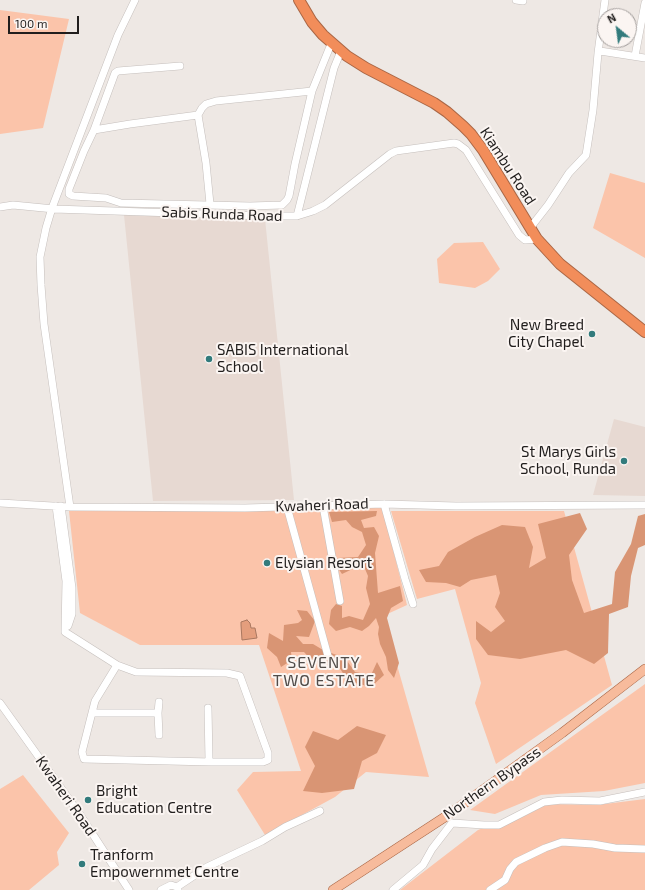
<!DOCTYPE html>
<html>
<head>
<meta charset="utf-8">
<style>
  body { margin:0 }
  #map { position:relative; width:645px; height:890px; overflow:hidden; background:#eee8e4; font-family:"Exo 2",sans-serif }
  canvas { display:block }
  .north { position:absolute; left:597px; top:8px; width:40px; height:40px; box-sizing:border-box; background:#fbf5f2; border:1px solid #a49f9d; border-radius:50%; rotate:331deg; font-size:11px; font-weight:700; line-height:16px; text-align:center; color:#211e1d }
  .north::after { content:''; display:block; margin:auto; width:14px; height:18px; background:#327b7c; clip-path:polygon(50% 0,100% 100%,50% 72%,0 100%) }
  .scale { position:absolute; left:8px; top:16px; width:71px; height:18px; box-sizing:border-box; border:2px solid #211e1d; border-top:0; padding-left:5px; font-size:12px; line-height:14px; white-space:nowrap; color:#211e1d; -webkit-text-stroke:3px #fbf5f2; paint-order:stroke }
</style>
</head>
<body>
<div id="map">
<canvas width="645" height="890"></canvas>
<div class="north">N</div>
<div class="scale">100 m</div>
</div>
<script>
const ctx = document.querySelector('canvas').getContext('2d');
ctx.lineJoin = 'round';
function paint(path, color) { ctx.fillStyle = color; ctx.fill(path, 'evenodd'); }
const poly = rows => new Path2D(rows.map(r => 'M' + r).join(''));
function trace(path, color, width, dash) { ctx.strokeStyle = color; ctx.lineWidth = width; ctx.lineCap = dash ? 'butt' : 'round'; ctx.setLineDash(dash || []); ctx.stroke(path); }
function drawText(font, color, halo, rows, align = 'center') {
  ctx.font = font + ' "Exo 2",sans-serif'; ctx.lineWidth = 4; ctx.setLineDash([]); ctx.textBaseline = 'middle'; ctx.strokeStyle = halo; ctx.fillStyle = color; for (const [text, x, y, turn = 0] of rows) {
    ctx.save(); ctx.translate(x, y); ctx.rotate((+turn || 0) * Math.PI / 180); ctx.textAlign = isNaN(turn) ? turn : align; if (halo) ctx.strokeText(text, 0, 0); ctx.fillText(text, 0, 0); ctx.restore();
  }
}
paint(poly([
  [124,215,265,219,294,500,153,501],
  [614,419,645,427,645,496,593,495]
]), '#e7d9d2');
paint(poly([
  [0,10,69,19,43,128,0,134],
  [610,173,645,183,645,258,593,228],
  [483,242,500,269,488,281,475,288,439,283,437,259,454,243],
  [382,505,407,605,383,616,429,777,366,772,335,797,265,835,237,790,253,772,301,771,259,645,140,645,80,613,69,511],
  [391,511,564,511,612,685,496,764,475,703,481,683,455,589,417,599],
  [645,684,645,783,604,791,541,795,495,814,470,810],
  [23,775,69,833,57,852,59,865,29,890,0,890,0,789],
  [645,799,645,890,400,890,478,830,546,804,597,805]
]), '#fbc4aa');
paint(poly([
  [377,511,376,516,361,520,364,528,374,527,379,536,375,553,378,593,400,586,403,601,391,608,387,618,399,663,394,678,388,670,386,657,380,644,378,634,379,627,376,618,369,626,362,631,350,627,336,631,329,624,331,610,336,604,342,606,342,618,349,616,363,620,370,604,366,588,368,576,363,564,342,574,336,565,337,558,358,557,366,545,362,532,352,527,346,520,332,522,329,512],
  [580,513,587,529,569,555,572,580,584,613,612,604,615,572,631,544,638,516,645,514,645,545,638,548,631,576,628,607,609,614,608,653,594,664,566,650,520,659,488,655,476,639,476,621,491,632,505,621,495,607,500,593,496,575,471,580,460,587,446,583,426,582,419,570,439,566,448,552,475,537,502,525,525,527,533,547,529,568,546,558,538,524],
  [297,610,307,611,315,621,309,637,296,636,303,644,313,644,323,650,345,658,355,672,371,675,377,662,384,675,371,687,348,681,339,667,323,661,314,663,304,652,291,652,292,660,281,667,277,657,267,648,269,633,283,641,284,625,298,623,302,620],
  [357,726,386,735,377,753,362,761,354,789,322,793,303,791,315,766,305,747,313,731,338,740]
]), '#d99574');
const water = poly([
  [247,620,250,623,251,628,255,628,257,638,242,640,241,625,241,622,247,620]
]);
paint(water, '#e49e7d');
trace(water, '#aa7860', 1);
const minor = poly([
  [516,0,523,1],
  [598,53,605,0],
  [635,56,645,3],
  [180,66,118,71,115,73,94,130,84,151,69,189,69,194,73,196,106,198,121,203,250,206,282,205,287,200,289,196,295,164,312,91,331,44],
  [94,130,130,124,198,115],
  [210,204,206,163,198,115,202,108,206,104,216,101,312,91],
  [0,207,13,205,54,209,264,216,297,216,313,211,325,205,390,154,396,151,454,143,458,144,466,150,519,235,525,240,537,239],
  [297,216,334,68,341,51],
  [530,228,548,205,569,173,586,155,593,110,598,53,600,51,645,58],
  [0,503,70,507,245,508,384,504,456,506,645,505],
  [384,504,405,579,413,604],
  [56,506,66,581,65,632,117,665,136,672,227,673,240,676,268,753,268,760,263,762,211,762,209,760,208,708],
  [61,506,72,588,72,614,68,626],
  [323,506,340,601],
  [70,507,44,324,41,285,40,257,46,228,52,208,118,35,135,0],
  [287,507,328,656],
  [117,665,95,701,82,752,84,759,211,762],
  [0,703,79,813,129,890],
  [92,713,158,713,159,702],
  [158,713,159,735],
  [452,823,484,825,499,825,544,802,562,800,600,801,645,792],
  [177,887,207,867,262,841,285,827,320,811],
  [161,890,171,885,177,887,178,890],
  [393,890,423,865,432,849,452,823],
  [490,890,505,880,510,869,516,862,545,848,562,842,593,844,615,848,645,849]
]);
const major = poly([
  [333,890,448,815,562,733,645,669]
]);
const highway = poly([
  [299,0,312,22,323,35,347,56,366,68,434,103,447,112,463,126,471,134,483,150,537,239,560,264,645,332]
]);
trace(minor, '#c5bfbc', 8);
trace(major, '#a96645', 10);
trace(highway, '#a96645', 12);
trace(minor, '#fff', 7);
trace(major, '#f7bb9c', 9);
trace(highway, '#f28d5a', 10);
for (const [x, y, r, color] of [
  [592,334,4,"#327b7c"],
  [209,359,4,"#327b7c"],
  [624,461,4,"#327b7c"],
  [267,563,4,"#327b7c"],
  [88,800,4,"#327b7c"],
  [82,864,4,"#327b7c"]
]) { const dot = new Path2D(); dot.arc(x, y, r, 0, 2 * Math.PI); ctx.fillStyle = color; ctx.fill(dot); trace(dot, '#fbf5f2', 1.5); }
drawText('15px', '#211e1d', '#fbf5f2', [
  ["Kiambu Road",508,166,57],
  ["Sabis Runda Road",222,214,2],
  ["Kwaheri Road",322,505,-2],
  ["Northern Bypass",492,783,-35],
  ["Kwaheri Road",66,796,55]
]);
drawText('15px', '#211e1d', '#fbf5f2', [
  ["New Breed",584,325,"right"],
  ["City Chapel",584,342,"right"],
  ["SABIS International",217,350],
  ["School",217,367],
  ["St Marys Girls",616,452,"right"],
  ["School, Runda",616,469,"right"],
  ["Elysian Resort",275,563],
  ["Bright",96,791],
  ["Education Centre",96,808],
  ["Tranform",90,855],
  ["Empowernmet Centre",90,872]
], 'left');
ctx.letterSpacing = '1px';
drawText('16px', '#514c49', '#fbf5f2', [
  ["SEVENTY",324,663],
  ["TWO ESTATE",324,681]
]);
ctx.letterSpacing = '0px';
</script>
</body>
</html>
